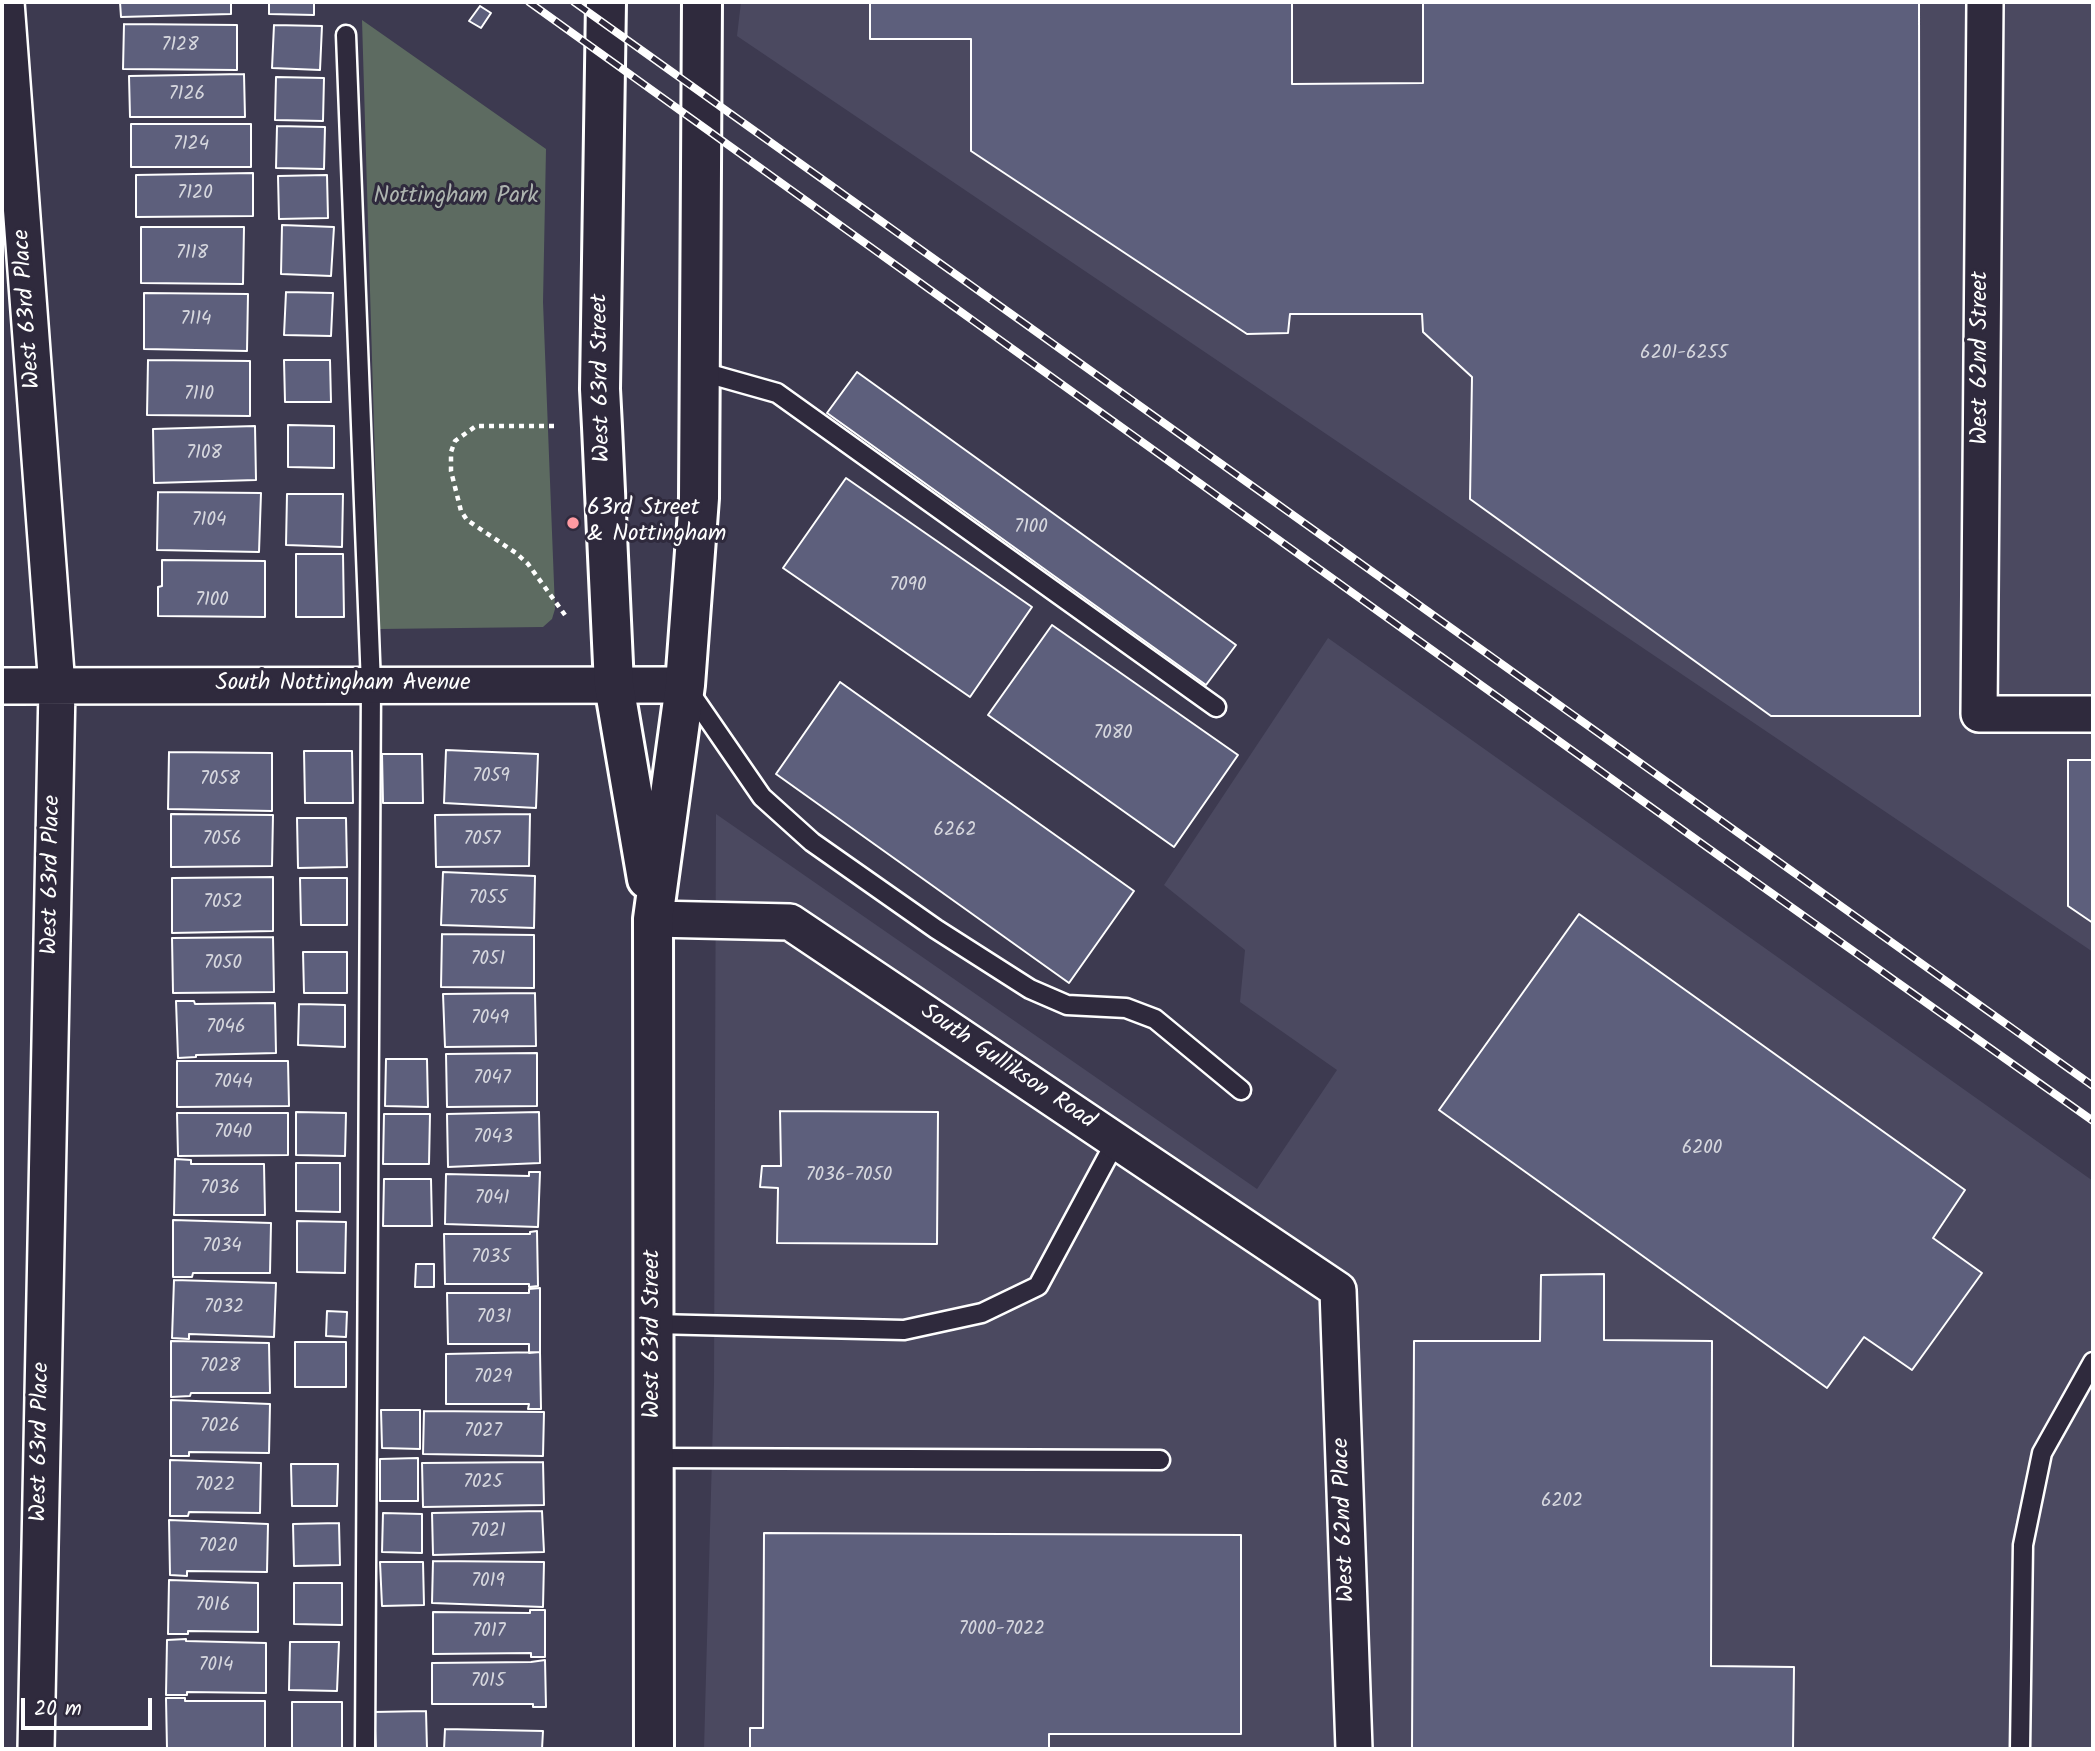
<!DOCTYPE html>
<html>
<head>
<meta charset="utf-8">
<style>
  body { margin:0 }
  #map { position:relative; width:2095px; height:1751px; overflow:hidden; background:#3d3a50; font-family:Kalam,sans-serif }
  canvas { display:block }
  .frame { position:absolute; inset:0; border:4px solid #fff; pointer-events:none }
  .scale { position:absolute; left:21px; top:1698px; width:131px; height:32px; box-sizing:border-box; border:4px solid #fff; border-top:0; padding-left:9px; font-size:21px; line-height:24px; white-space:nowrap; color:#fff; -webkit-text-stroke:5px #2f2a3d; paint-order:stroke }
</style>
</head>
<body>
<div id="map">
<canvas width="2095" height="1751"></canvas>
<div class="frame"></div>
<div class="scale">20 m</div>
</div>
<script>
const ctx = document.querySelector('canvas').getContext('2d');
ctx.lineJoin = 'round';
function paint(path, color) { ctx.fillStyle = color; ctx.fill(path, 'evenodd'); }
const poly = rows => new Path2D(rows.map(r => 'M' + r).join(''));
function trace(path, color, width, dash) { ctx.strokeStyle = color; ctx.lineWidth = width; ctx.lineCap = dash ? 'butt' : 'round'; ctx.setLineDash(dash || []); ctx.stroke(path); }
function drawText(font, color, halo, rows, align = 'center') {
  ctx.font = font + ' Kalam,sans-serif'; ctx.lineWidth = 6; ctx.setLineDash([]); ctx.textBaseline = 'middle'; ctx.strokeStyle = halo; ctx.fillStyle = color; for (const [text, x, y, turn = 0] of rows) {
    ctx.save(); ctx.translate(x, y); ctx.rotate((+turn || 0) * Math.PI / 180); ctx.textAlign = isNaN(turn) ? turn : align; if (halo) ctx.strokeText(text, 0, 0); ctx.fillText(text, 0, 0); ctx.restore();
  }
}
paint(poly([
  [741,2,2093,2,2093,952,737,36],
  [1328,638,2093,1181,2093,1749,704,1749,714,1383,716,814,1257,1189,1337,1070,1240,1002,1245,950,1164,885]
]), '#4b4960');
paint(poly([
  [362,20,546,149,543,302,555,609,552,619,543,627,380,629]
]), '#5d6b61');
const building = poly([
  [120,2,231,2,231,14,121,17,120,2],
  [269,2,314,2,314,15,269,14,269,2],
  [870,2,1292,2,1292,84,1423,83,1423,2,1919,2,1920,716,1771,716,1470,499,1472,377,1423,332,1422,314,1290,314,1288,333,1247,334,971,151,971,39,870,39,870,2],
  [480,6,491,13,481,28,469,21,480,6],
  [124,24,237,25,237,70,123,69,124,24],
  [274,25,322,26,320,70,272,68,274,25],
  [244,74,245,117,130,117,129,76,244,74],
  [276,77,324,78,323,121,275,120,276,77],
  [131,124,251,124,251,167,131,167,131,124],
  [277,126,325,127,324,169,276,168,277,126],
  [253,173,253,216,136,217,136,175,253,173],
  [327,175,328,218,279,219,278,176,327,175],
  [282,225,334,227,331,276,281,274,282,225],
  [141,227,244,227,243,284,141,283,141,227],
  [286,292,333,293,331,336,284,335,286,292],
  [144,293,248,294,247,351,144,349,144,293],
  [148,360,250,361,250,416,147,415,148,360],
  [284,360,330,360,331,402,285,402,284,360],
  [857,372,1236,645,1206,685,827,413,857,372],
  [288,425,334,426,334,468,288,467,288,425],
  [255,426,256,480,154,483,153,429,255,426],
  [846,478,1032,607,970,697,783,568,846,478],
  [158,492,261,493,259,552,157,550,158,492],
  [287,494,343,494,342,547,286,545,287,494],
  [296,554,343,554,344,617,296,617,296,554],
  [162,560,265,561,265,617,158,616,158,587,162,586,162,560],
  [1052,625,1238,755,1174,847,988,715,1052,625],
  [840,682,1134,891,1069,983,776,774,840,682],
  [446,750,538,754,536,808,444,803,446,750],
  [304,751,352,751,353,803,305,803,304,751],
  [169,752,272,753,272,811,168,809,169,752],
  [382,754,422,754,423,803,383,803,382,754],
  [2068,760,2093,760,2093,923,2068,906,2068,760],
  [171,814,273,815,272,866,171,867,171,814],
  [530,814,529,866,436,867,435,815,530,814],
  [297,818,346,818,347,867,298,868,297,818],
  [443,872,535,876,534,928,441,925,443,872],
  [273,877,273,931,172,933,172,878,273,877],
  [300,878,347,878,347,925,301,925,300,878],
  [1579,914,1965,1190,1933,1238,1982,1273,1912,1370,1864,1337,1827,1388,1439,1110,1579,914],
  [442,934,534,935,534,988,441,987,442,934],
  [273,937,274,992,173,993,172,938,273,937],
  [303,952,347,952,347,993,304,993,303,952],
  [535,993,536,1046,445,1047,443,994,535,993],
  [176,1001,194,1001,195,1004,275,1003,276,1053,196,1055,196,1057,178,1058,176,1001],
  [299,1004,345,1005,345,1047,298,1045,299,1004],
  [537,1053,537,1106,447,1107,446,1054,537,1053],
  [386,1059,427,1059,428,1107,385,1106,386,1059],
  [177,1061,288,1061,289,1106,177,1107,177,1061],
  [780,1111,938,1112,937,1244,777,1243,778,1188,760,1187,762,1166,781,1166,780,1111],
  [296,1112,346,1113,345,1156,296,1155,296,1112],
  [539,1112,540,1163,448,1167,447,1114,539,1112],
  [177,1113,288,1113,288,1155,178,1156,177,1113],
  [384,1114,430,1114,429,1164,383,1164,384,1114],
  [175,1159,191,1160,191,1164,264,1164,265,1215,174,1215,175,1159],
  [296,1163,340,1163,340,1212,296,1211,296,1163],
  [529,1172,540,1172,538,1227,445,1224,446,1174,529,1176,529,1172],
  [384,1179,431,1179,432,1226,383,1226,384,1179],
  [173,1220,271,1223,270,1273,193,1273,192,1277,173,1277,173,1220],
  [297,1221,346,1222,345,1273,297,1272,297,1221],
  [537,1231,538,1286,529,1287,529,1284,445,1284,444,1234,530,1234,530,1232,537,1231],
  [416,1264,434,1264,434,1287,415,1287,416,1264],
  [1604,1274,1604,1340,1712,1341,1711,1666,1794,1667,1793,1749,1412,1749,1414,1341,1540,1341,1541,1275,1604,1274],
  [174,1280,276,1283,274,1337,189,1334,189,1339,172,1338,174,1280],
  [540,1288,540,1352,529,1353,529,1344,448,1344,447,1293,529,1293,529,1289,540,1288],
  [327,1311,347,1312,346,1337,326,1336,327,1311],
  [171,1341,269,1343,270,1393,191,1393,190,1396,171,1397,171,1341],
  [295,1342,346,1342,346,1387,295,1387,295,1342],
  [540,1352,541,1409,528,1409,529,1404,446,1404,446,1354,540,1352],
  [171,1400,270,1404,269,1453,189,1452,189,1456,171,1456,171,1400],
  [381,1410,420,1410,420,1449,382,1448,381,1410],
  [424,1411,544,1412,543,1456,423,1454,424,1411],
  [418,1458,418,1501,380,1501,380,1459,418,1458],
  [170,1460,261,1463,260,1513,189,1512,188,1516,170,1516,170,1460],
  [543,1462,544,1505,423,1507,422,1463,543,1462],
  [291,1464,338,1464,337,1506,292,1506,291,1464],
  [542,1511,544,1552,433,1555,432,1513,542,1511],
  [383,1513,422,1514,422,1553,382,1552,383,1513],
  [169,1520,268,1524,267,1572,187,1571,187,1576,170,1575,169,1520],
  [339,1523,340,1565,294,1566,293,1524,339,1523],
  [764,1533,1241,1535,1241,1734,1049,1734,1049,1749,750,1749,750,1728,763,1728,764,1533],
  [433,1561,544,1562,543,1607,432,1603,433,1561],
  [380,1562,423,1562,424,1605,382,1606,380,1562],
  [169,1580,258,1583,258,1632,188,1631,188,1634,168,1634,169,1580],
  [294,1583,342,1583,342,1625,294,1624,294,1583],
  [530,1610,545,1610,545,1657,531,1657,531,1653,433,1654,433,1612,530,1613,530,1610],
  [186,1639,186,1641,266,1643,266,1693,187,1692,187,1695,166,1695,167,1640,186,1639],
  [290,1642,339,1642,337,1691,289,1690,290,1642],
  [545,1660,546,1707,533,1707,533,1704,432,1704,432,1663,531,1662,545,1660],
  [166,1698,185,1698,185,1701,265,1701,265,1749,167,1749,166,1698],
  [292,1702,342,1702,342,1748,292,1748,292,1702],
  [426,1711,427,1749,376,1749,374,1712,426,1711],
  [445,1729,543,1731,542,1749,444,1749,445,1729]
]);
paint(building, '#5d5f7c');
trace(building, '#fff', 2);
const lane = poly([
  [346,35,371,685,365,1749],
  [699,371,777,393,1216,707],
  [689,691,762,797,812,842,936,929,1030,989,1067,1005,1126,1008,1155,1019,1241,1090],
  [654,1324,904,1330,982,1313,1038,1286,1116,1141],
  [654,1458,1160,1460],
  [2020,1749,2023,1545,2042,1453,2093,1362]
]);
const street = poly([
  [6,2,57,687,36,1749],
  [1985,2,1979,714,2093,714],
  [2,686,685,685],
  [653,919,790,922,1338,1290,1354,1749]
]);
const secondary = poly([
  [606,2,600,389,602,427,614,685,647,879],
  [654,1749,653,919,685,685,699,498,702,2]
]);
trace(lane, '#fff', 23);
trace(street, '#fff', 40);
trace(secondary, '#fff', 44);
trace(poly([
  [554,426,476,426,455,441,451,452,451,471,461,511,467,520,516,553,528,564,565,615]
]), '#fff', 4.5, [5, 5]);
trace(lane, '#2f2a3d', 18);
trace(street, '#2f2a3d', 35);
trace(secondary, '#2f2a3d', 38);
const rail = poly([
  [529,2,1722,858,2093,1121],
  [574,2,2093,1086]
]);
trace(rail, '#fff', 8);
trace(rail, '#2f2a3d', 5, [16]);
for (const [x, y, r, color] of [
  [573,523,7,"#ff9aa2"]
]) { const dot = new Path2D(); dot.arc(x, y, r, 0, 2 * Math.PI); ctx.fillStyle = color; ctx.fill(dot); trace(dot, '#2f2a3d', 2.5); }
drawText('19px', '#d6d7de', null, [
  ["7128",180,47],
  ["7126",187,96],
  ["7124",191,146],
  ["7120",195,195],
  ["7118",192,255],
  ["7114",196,321],
  ["6201-6255",1684,355],
  ["7110",199,396],
  ["7108",204,455],
  ["7104",209,522],
  ["7100",1031,529],
  ["7090",908,587],
  ["7100",212,602],
  ["7080",1113,735],
  ["7059",491,778],
  ["7058",220,781],
  ["6262",955,832],
  ["7056",222,841],
  ["7057",482,841],
  ["7055",488,900],
  ["7052",223,904],
  ["7051",488,961],
  ["7050",223,965],
  ["7049",490,1020],
  ["7046",226,1029],
  ["7047",492,1080],
  ["7044",233,1084],
  ["7040",233,1134],
  ["7043",493,1139],
  ["6200",1702,1150],
  ["7036-7050",849,1177],
  ["7036",220,1190],
  ["7041",492,1200],
  ["7034",222,1248],
  ["7035",491,1259],
  ["7032",224,1309],
  ["7031",494,1319],
  ["7028",220,1368],
  ["7029",493,1379],
  ["7026",220,1428],
  ["7027",483,1433],
  ["7025",483,1484],
  ["7022",215,1487],
  ["6202",1562,1503],
  ["7021",488,1533],
  ["7020",218,1548],
  ["7019",488,1583],
  ["7016",213,1607],
  ["7000-7022",1002,1631],
  ["7017",489,1633],
  ["7014",216,1667],
  ["7015",488,1683]
]);
drawText('23px', '#aeb5b0', '#2f2a3d', [
  ["Nottingham Park",456,198]
]);
drawText('23px', '#fff', '#2f2a3d', [
  ["West 63rd Place",29,309,-94],
  ["West 62nd Street",1982,358,-90],
  ["West 63rd Street",603,378,-91],
  ["South Nottingham Avenue",343,685],
  ["West 63rd Place",53,875,-89],
  ["South Gullikson Road",1007,1068,34],
  ["West 63rd Street",654,1334,-90],
  ["West 63rd Place",42,1442,-89],
  ["West 62nd Place",1346,1520,-92]
]);
drawText('23px', '#fff', '#2f2a3d', [
  ["63rd Street",587,510],
  ["& Nottingham",587,536]
], 'left');
</script>
</body>
</html>
